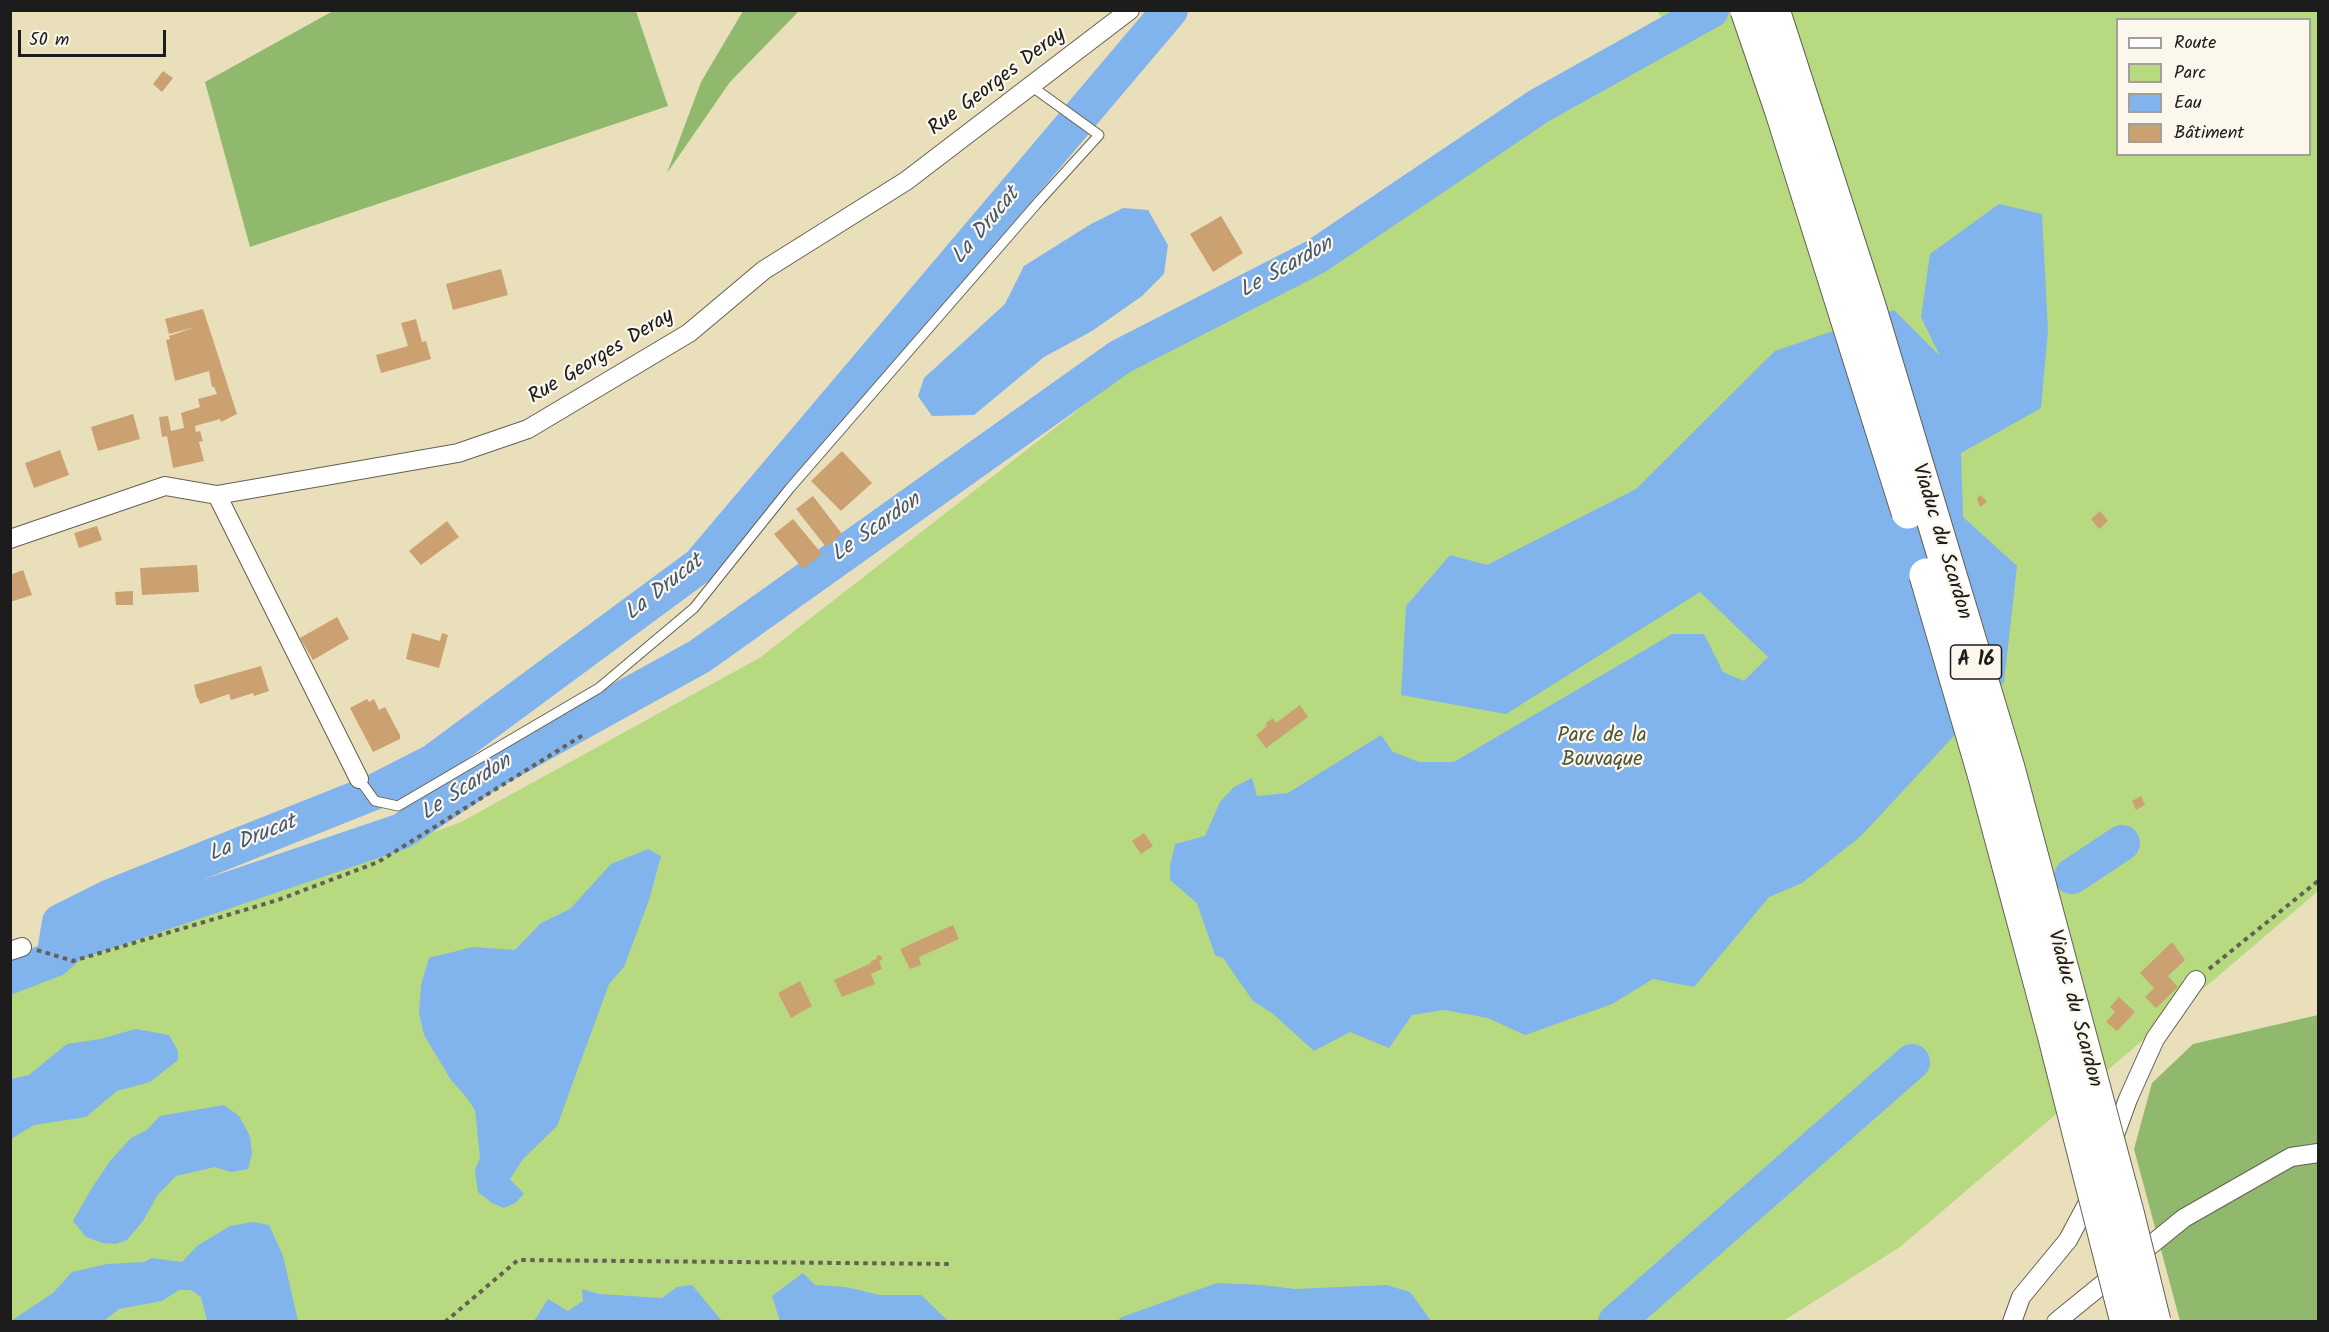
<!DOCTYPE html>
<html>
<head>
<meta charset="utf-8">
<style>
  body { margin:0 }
  #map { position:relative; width:2329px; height:1332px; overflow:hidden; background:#e9dfba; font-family:Kalam,sans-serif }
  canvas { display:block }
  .frame { position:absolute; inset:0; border:12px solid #1c1c1c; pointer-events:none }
  .legend { position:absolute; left:2116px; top:18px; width:195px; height:138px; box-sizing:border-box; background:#fbf7ec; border:2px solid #a29f99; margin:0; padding:8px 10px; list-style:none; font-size:18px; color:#1c1c1c }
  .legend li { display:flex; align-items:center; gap:12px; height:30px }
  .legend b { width:30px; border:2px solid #a29f99 }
  .scale { position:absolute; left:18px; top:30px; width:148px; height:27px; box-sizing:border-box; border:3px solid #1c1c1c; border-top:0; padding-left:8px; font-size:18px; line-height:21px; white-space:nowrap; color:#1c1c1c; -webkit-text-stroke:4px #fbf7ec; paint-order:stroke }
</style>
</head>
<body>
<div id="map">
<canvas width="2329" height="1332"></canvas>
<div class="frame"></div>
<ul class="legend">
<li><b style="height:8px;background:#fff"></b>Route</li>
<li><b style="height:16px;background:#b7d980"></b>Parc</li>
<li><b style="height:16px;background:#81b3ed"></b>Eau</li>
<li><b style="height:16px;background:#cca171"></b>Bâtiment</li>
</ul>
<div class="scale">50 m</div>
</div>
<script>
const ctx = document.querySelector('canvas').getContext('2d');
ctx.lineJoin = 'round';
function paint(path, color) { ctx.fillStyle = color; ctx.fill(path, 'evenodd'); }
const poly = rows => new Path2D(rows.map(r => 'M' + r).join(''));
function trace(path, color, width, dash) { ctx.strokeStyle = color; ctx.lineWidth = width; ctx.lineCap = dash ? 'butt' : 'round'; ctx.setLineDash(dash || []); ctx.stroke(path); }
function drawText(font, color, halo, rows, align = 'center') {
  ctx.font = font + ' Kalam,sans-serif'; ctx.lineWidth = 4.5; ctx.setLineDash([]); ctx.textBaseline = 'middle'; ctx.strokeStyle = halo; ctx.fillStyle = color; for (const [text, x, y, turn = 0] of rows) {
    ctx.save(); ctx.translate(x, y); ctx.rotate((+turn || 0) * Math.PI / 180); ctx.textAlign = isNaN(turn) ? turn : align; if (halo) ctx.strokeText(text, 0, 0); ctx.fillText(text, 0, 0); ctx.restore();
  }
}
paint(poly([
  [1657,11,2318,11,2318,891,1900,1247,1783,1321,11,1322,11,969,84,950,337,869,461,822,761,657,1115,381,1669,29],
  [2118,20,2310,20,2310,154,2118,154]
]), '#b7d980');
paint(poly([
  [333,11,636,11,668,106,250,247,205,82],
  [743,11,799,11,730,82,667,173,701,82],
  [2318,1015,2318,1321,2180,1321,2134,1149,2152,1083,2193,1044]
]), '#91b96e');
paint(poly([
  [1999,204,2042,214,2048,331,2041,408,1961,453,1963,517,2017,566,2004,682,1861,836,1802,883,1769,897,1694,987,1653,979,1612,1004,1525,1035,1488,1018,1444,1010,1412,1015,1389,1048,1350,1032,1314,1051,1272,1013,1253,1001,1223,958,1215,955,1197,903,1170,880,1170,866,1175,844,1205,836,1220,802,1234,787,1252,778,1257,796,1288,793,1381,735,1393,752,1419,762,1454,762,1672,634,1704,634,1723,672,1744,681,1768,657,1700,592,1506,714,1401,695,1406,606,1450,555,1487,565,1636,489,1775,351,1894,310,1940,356,1921,317,1930,254],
  [1123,208,1148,210,1168,245,1164,274,1142,296,1092,331,1044,357,974,415,932,416,918,396,924,378,1005,304,1024,266,1091,224],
  [648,849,661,856,649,900,624,967,609,984,557,1126,523,1159,510,1179,524,1194,515,1203,504,1208,492,1203,478,1192,475,1170,480,1158,475,1110,467,1098,451,1080,424,1035,419,1013,421,985,429,958,473,947,515,950,541,923,570,909,611,864],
  [136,1029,169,1035,178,1051,178,1060,150,1082,117,1091,86,1117,34,1125,11,1139,11,1079,29,1075,67,1044,100,1039],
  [224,1105,239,1116,250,1136,252,1154,248,1169,231,1172,215,1167,176,1176,157,1196,143,1221,127,1240,115,1244,103,1243,86,1237,73,1221,93,1186,111,1160,131,1138,147,1130,160,1116],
  [253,1222,269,1225,283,1256,298,1321,207,1321,201,1297,191,1290,179,1290,162,1301,119,1309,104,1321,11,1321,53,1293,72,1272,107,1264,144,1262,152,1258,182,1262,197,1246,230,1226],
  [803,1273,815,1285,846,1287,879,1295,921,1295,948,1321,780,1321,772,1296],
  [1217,1283,1261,1285,1295,1289,1387,1285,1410,1292,1431,1321,1117,1321,1122,1317],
  [692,1285,722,1321,534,1321,548,1299,568,1311,583,1301,582,1289,599,1294,662,1298,677,1287]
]), '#81b3ed');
trace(poly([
  [2072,876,2122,843],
  [54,959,60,922,108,898,374,792,433,762,700,565,1170,10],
  [10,976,54,959,72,943,402,831,492,771,700,656,1120,357,1315,257,1539,106,1711,10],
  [1616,1322,1912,1062]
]), '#81b3ed', 36);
paint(poly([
  [163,71,173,78,162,92,153,84],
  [1221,216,1243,253,1213,272,1190,234],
  [501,269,508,295,453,310,446,284],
  [203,309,237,414,221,422,220,419,195,426,196,432,200,431,203,441,199,442,204,461,173,468,167,436,162,437,159,417,168,416,171,431,184,428,181,413,200,407,198,399,217,394,214,387,212,387,209,371,175,381,166,340,170,339,169,336,195,327,169,334,165,319],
  [416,319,422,342,426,341,431,359,381,373,376,355,408,346,401,323],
  [133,414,140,439,98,451,91,427],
  [60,450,69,475,34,488,25,463],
  [842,451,872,483,841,511,811,481],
  [1981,495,1987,502,1980,507,1977,498],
  [813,496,842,534,826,547,796,509],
  [2100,511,2108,521,2099,529,2091,519],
  [793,519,822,554,803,569,774,534],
  [447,521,459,537,421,565,409,551],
  [97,526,102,540,79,548,74,533],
  [197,565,199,592,142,595,140,568],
  [23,570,32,595,10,602,10,575],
  [133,591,133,605,116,605,115,592],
  [337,617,349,639,313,660,300,638],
  [412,633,440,641,442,633,448,635,439,668,406,659],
  [261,666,269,691,254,696,253,693,231,700,229,694,200,704,198,698,197,698,194,685],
  [367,699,369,702,374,699,379,710,385,707,400,735,400,739,373,752,350,708],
  [1300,705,1308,717,1266,748,1256,735,1267,726,1266,723,1273,718,1276,723],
  [2141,796,2145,805,2136,810,2132,801],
  [1144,833,1153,846,1141,854,1132,841],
  [953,925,959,939,919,957,921,965,910,969,900,949],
  [2172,942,2185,960,2168,976,2178,987,2156,1008,2145,997,2154,988,2140,973],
  [880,955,883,959,879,961,882,969,871,974,875,984,842,997,834,980,871,963,871,961,877,959,876,956],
  [800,981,812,1006,791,1018,778,993],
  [2119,997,2135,1012,2117,1031,2106,1022,2115,1012,2110,1007]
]), '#cca171');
const lane = poly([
  [359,779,375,801,398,806,599,688,694,608,790,488,1040,200,1099,135,1031,86]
]);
const street = poly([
  [217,495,359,779],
  [10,539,165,486,217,495,458,453,528,429,689,333,764,270,906,181,1130,10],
  [10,951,22,947],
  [2112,1143,2128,1099,2155,1039,2196,980],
  [2012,1322,2021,1297,2068,1240,2094,1191],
  [2056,1322,2184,1218,2291,1157,2318,1153]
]);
trace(lane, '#646053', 11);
trace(street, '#646053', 20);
trace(poly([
  [37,950,73,961,278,900,378,862,583,735],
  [2209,969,2318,881],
  [445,1322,518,1260,951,1264]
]), '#646053', 4, [4.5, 4.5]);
trace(lane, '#fff', 9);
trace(street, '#fff', 18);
const highwayBridge = poly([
  [1747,10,1782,112,1908,512],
  [1773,10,1869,306,2008,768,2128,1216,2154,1322],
  [1926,575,1985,777,2054,1034,2127,1322]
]);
trace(highwayBridge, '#646053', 35, []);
trace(highwayBridge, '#fff', 33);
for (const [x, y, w] of [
  [1976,662,51]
]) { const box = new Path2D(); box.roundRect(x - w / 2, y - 17, w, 34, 4.5); ctx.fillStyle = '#fbf7ec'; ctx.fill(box); trace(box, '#1c1c1c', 1.5); }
drawText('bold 20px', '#1c1c1c', null, [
  ["A 16",1976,662]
]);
drawText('21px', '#1c1c1c', '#fbf7ec', [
  ["Rue Georges Deray",998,83,-37],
  ["Rue Georges Deray",602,358,-31],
  ["Viaduc du Scardon",1940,542,73],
  ["Viaduc du Scardon",2073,1009,75]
]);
drawText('21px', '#4a553a', '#fbf7ec', [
  ["Parc de la",1602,737],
  ["Bouvaque",1602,761]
]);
drawText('italic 22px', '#445870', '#fbf7ec', [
  ["La Drucat",987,227,-50],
  ["Le Scardon",1287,269,-29],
  ["Le Scardon",877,529,-35],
  ["La Drucat",665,589,-38],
  ["Le Scardon",467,789,-33],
  ["La Drucat",253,840,-22]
]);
</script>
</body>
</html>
